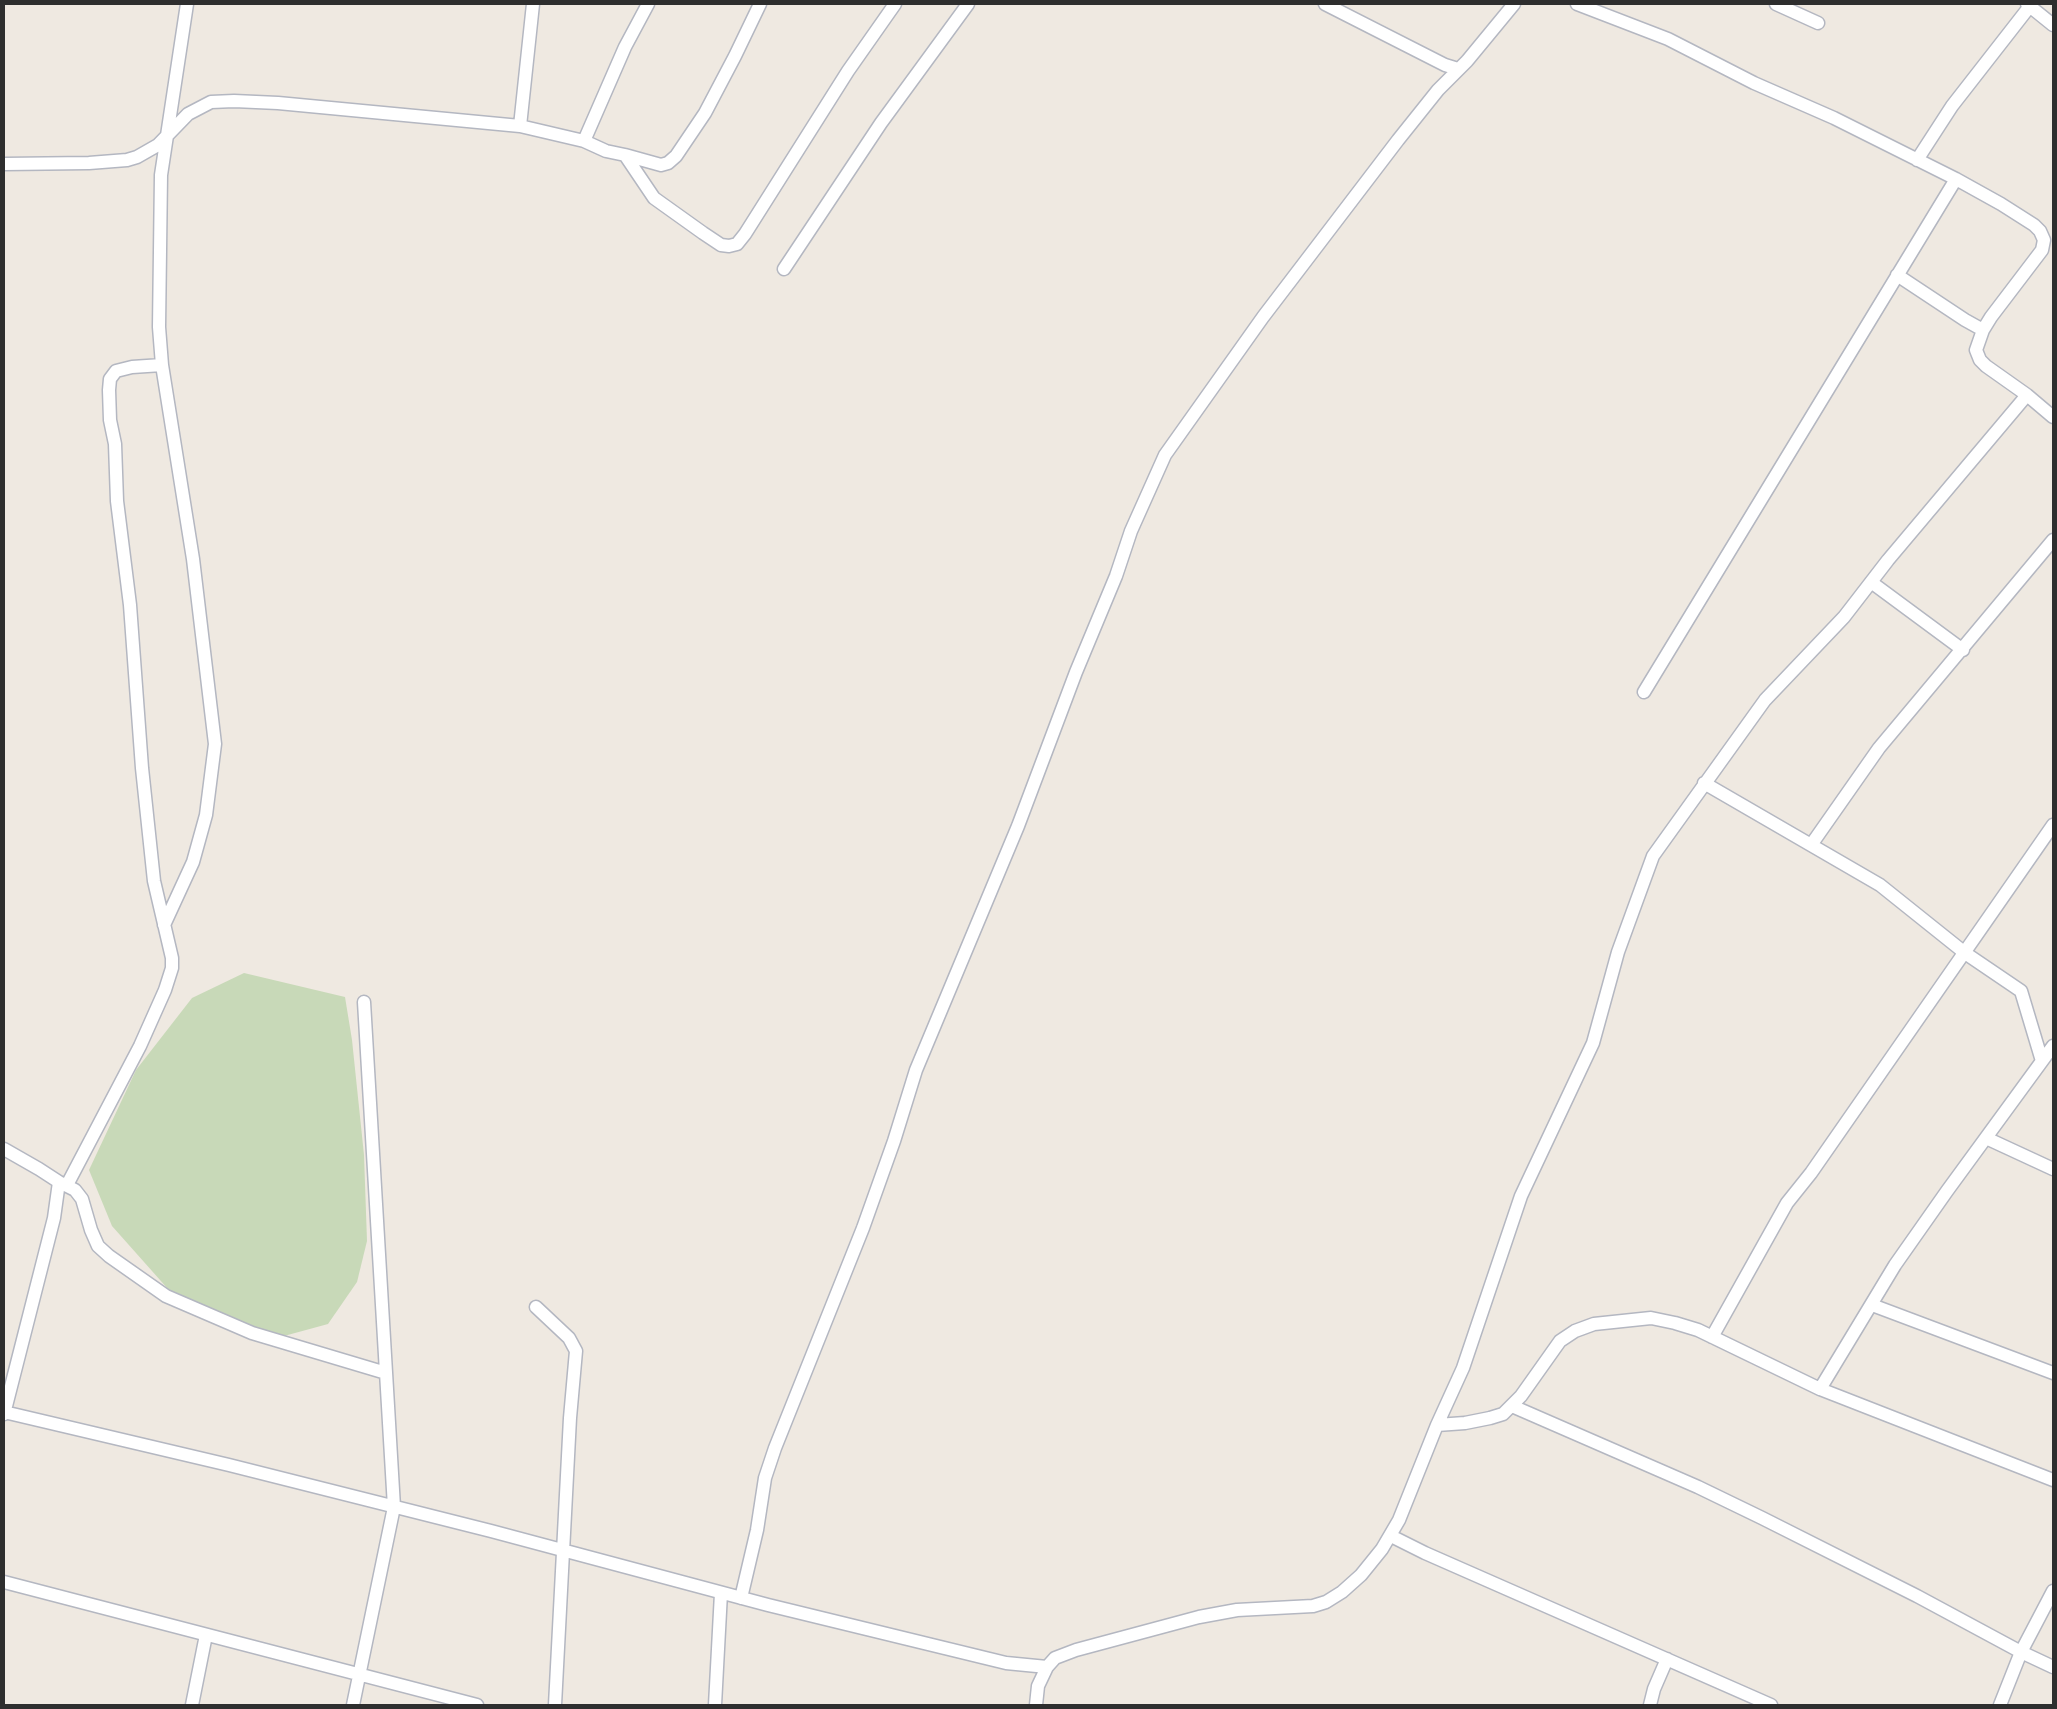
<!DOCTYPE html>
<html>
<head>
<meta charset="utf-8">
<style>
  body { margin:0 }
  #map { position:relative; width:2057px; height:1709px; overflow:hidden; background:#efe9e1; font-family:"Open Sans",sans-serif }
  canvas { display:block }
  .frame { position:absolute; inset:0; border:5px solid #2e2e2e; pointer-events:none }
</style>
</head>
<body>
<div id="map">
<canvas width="2057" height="1709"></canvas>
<div class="frame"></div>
</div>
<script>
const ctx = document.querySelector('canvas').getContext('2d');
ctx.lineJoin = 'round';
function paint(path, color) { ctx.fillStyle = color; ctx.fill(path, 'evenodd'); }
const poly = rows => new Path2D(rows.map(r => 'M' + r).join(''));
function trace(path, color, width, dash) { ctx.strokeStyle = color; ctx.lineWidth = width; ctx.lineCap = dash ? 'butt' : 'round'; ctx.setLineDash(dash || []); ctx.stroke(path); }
paint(poly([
  [244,973,345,997,352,1040,364,1155,367,1241,357,1282,328,1324,284,1336,227,1319,186,1300,168,1289,112,1226,89,1170,136,1070,192,998]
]), '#c8d9b8');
const minor = poly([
  [1325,4,1445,65,1458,69],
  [1577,4,1668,39,1754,83,1834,118,1956,179,2001,204,2034,225,2040,231,2044,240,2042,250,1991,317,1983,330,1976,350,1980,360,1986,366,2027,395,2053,417],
  [1776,4,1818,23],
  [2027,4,2053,25],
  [520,126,533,4],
  [584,141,625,47,648,4],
  [625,155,661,165,668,163,676,156,705,113,735,56,760,4],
  [1917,160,1952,106,2030,6],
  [4,164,89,163,127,160,137,157,158,145,188,114,211,102,234,101,278,103,520,126,584,141,606,151,625,155,654,198,703,233,721,245,729,246,737,244,745,234,848,71,895,4],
  [784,269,881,123,968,4],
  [1897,275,1965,320,1983,330],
  [1871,582,1963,650],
  [1644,692,1956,179],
  [1704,783,1880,885,1965,953,2021,991,2042,1061],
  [1811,845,1879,748,2053,540],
  [164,925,193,862,206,815,215,744,193,559,162,365,159,327,161,175,187,4],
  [1986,1138,2053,1169],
  [4,1149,39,1169,59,1182,54,1218,4,1414],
  [59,1182,75,1190,82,1199,91,1230,98,1246,109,1256,166,1296,252,1333,386,1373],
  [67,1185,140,1046,165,990,172,968,172,958,154,881,142,768,130,605,117,501,115,444,110,420,109,390,110,379,116,371,132,367,162,365],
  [1872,1305,2053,1373],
  [536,1307,569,1338,576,1351,570,1418,555,1705],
  [1712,1337,1787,1203,1811,1173,2053,825],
  [1820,1389,1895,1265,1947,1191,2053,1046],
  [1512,1406,1698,1487,1762,1518,1917,1596,2021,1652,2053,1667],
  [4,1412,229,1465,491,1531,768,1605,1006,1663,1047,1667],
  [1437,1425,1465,1423,1490,1418,1503,1414,1521,1396,1560,1341,1575,1331,1594,1324,1651,1318,1675,1323,1698,1330,1820,1389,2053,1480],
  [1391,1536,1425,1553,1771,1705],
  [4,1582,477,1705],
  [741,1598,757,1530,765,1478,775,1448,863,1228,894,1141,916,1070,1018,826,1076,672,1116,576,1131,531,1165,455,1263,317,1398,140,1438,90,1467,61,1514,4],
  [192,1705,206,1635],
  [353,1705,394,1507,364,1002],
  [715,1705,721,1593],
  [1036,1705,1038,1686,1047,1667,1055,1658,1076,1650,1199,1617,1237,1610,1313,1606,1326,1602,1342,1592,1361,1575,1382,1549,1399,1520,1437,1425,1463,1368,1521,1196,1593,1043,1618,952,1653,856,1765,700,1844,617,1888,560,2027,395],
  [1650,1705,1654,1689,1667,1659],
  [2000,1705,2021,1652,2053,1591]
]);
trace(minor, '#b4b7c1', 15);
trace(minor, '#fff', 12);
</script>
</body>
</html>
